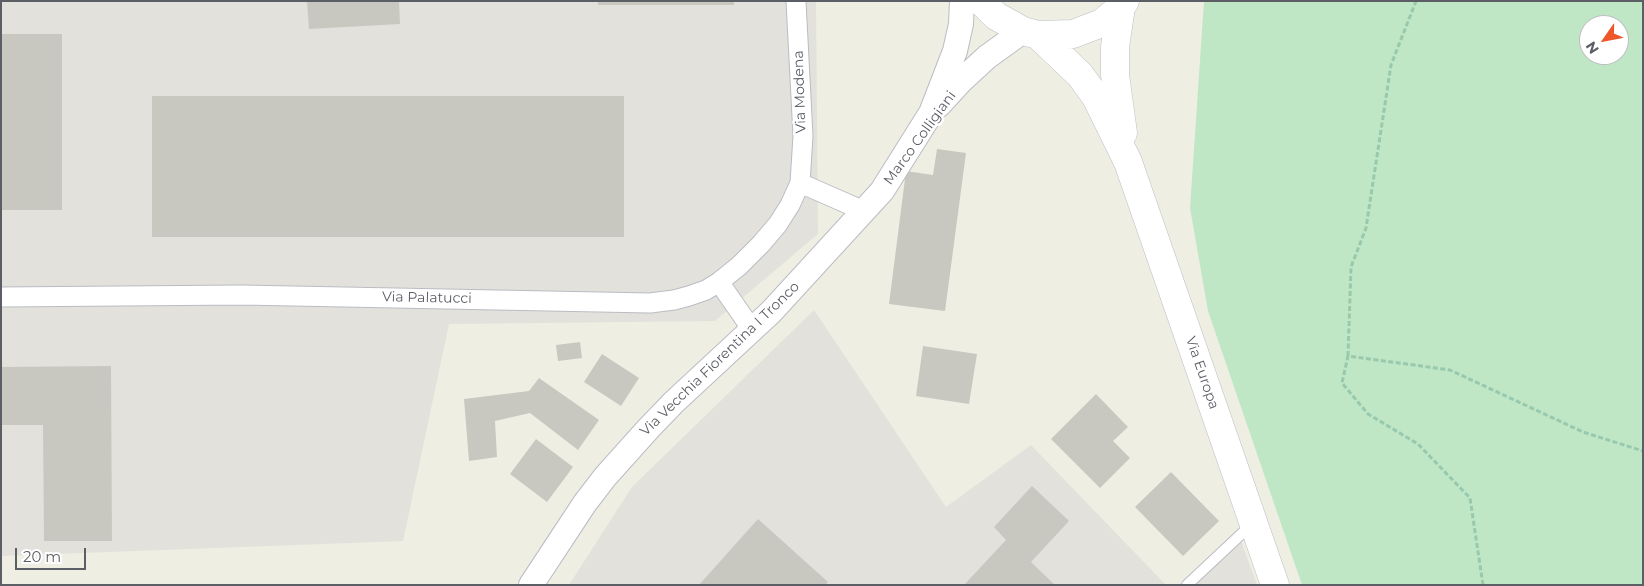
<!DOCTYPE html>
<html>
<head>
<meta charset="utf-8">
<style>
	body { margin:0 }
	#map { position:relative; width:1644px; height:586px; overflow:hidden; background:#efeee3; font-family:Montserrat,sans-serif }
	canvas { display:block }
	.frame { position:absolute; inset:0; border:2px solid #5b5e65; pointer-events:none }
	.north { position:absolute; left:1579px; top:15px; width:50px; height:50px; box-sizing:border-box; background:#fff; border:1px solid #bdbfc1; border-radius:50%; rotate:237deg; font-size:14px; font-weight:700; line-height:20px; text-align:center; color:#5b5e65 }
	.north::after { content:''; display:block; margin:auto; width:18px; height:22px; background:#ee572a; clip-path:polygon(50% 0,100% 100%,50% 72%,0 100%) }
	.scale { position:absolute; left:15px; top:548px; width:71px; height:22px; box-sizing:border-box; border:2px solid #5b5e65; border-top:0; padding-left:6px; font-size:15px; line-height:18px; white-space:nowrap; color:#5b5e65; -webkit-text-stroke:4px #fff; paint-order:stroke }
</style>
</head>
<body>
<div id="map">
<canvas width="1644" height="586"></canvas>
<div class="frame"></div>
<div class="north">N</div>
<div class="scale">20 m</div>
</div>
<script>
const context = document.querySelector('canvas').getContext('2d');
context.lineJoin = 'round';
function fillPath(path, color) { context.fillStyle = color; context.fill(path, 'evenodd'); }
const shape = rows => new Path2D(rows.map(r => 'M' + r).join(''));
function stroke(path, color, width, dash) { context.strokeStyle = color; context.lineWidth = width; context.lineCap = dash ? 'butt' : 'round'; context.setLineDash(dash || []); context.stroke(path); }
function write(font, color, halo, rows, align = 'center') {
  context.font = font + ' Montserrat,sans-serif'; context.lineWidth = 5; context.setLineDash([]); context.textBaseline = 'middle'; context.strokeStyle = halo; context.fillStyle = color; for (const [text, x, y, turn = 0] of rows) {
    context.save(); context.translate(x, y); context.rotate((+turn || 0) * Math.PI / 180); context.textAlign = isNaN(turn) ? turn : align; if (halo) context.strokeText(text, 0, 0); context.fillText(text, 0, 0); context.restore();
  }
}
fillPath(shape([
	[1,1,816,1,818,234,715,321,449,324,403,541,1,556],
	[814,310,946,507,1031,445,1166,585,569,585,632,487],
	[1237,530,1257,585,1180,585]
]), '#e2e1db');
fillPath(shape([
	[1204,1,1643,1,1643,585,1302,585,1208,311,1190,208],
	[1589,25,1619,25,1619,55,1589,55]
]), '#bfe7c5');
fillPath(shape([
	[307,1,399,1,400,24,309,29],
	[598,1,734,1,734,5,598,5],
	[1,34,62,34,62,210,1,210],
	[152,96,624,96,624,237,152,237],
	[937,149,966,153,945,311,889,304,906,171,933,175],
	[580,342,582,358,558,361,556,345],
	[923,346,977,354,969,404,916,396],
	[602,354,639,378,621,406,584,382],
	[111,366,112,541,44,541,43,425,1,425,1,367],
	[539,378,599,420,578,450,530,413,495,421,497,457,469,461,464,399,529,391],
	[1096,394,1128,427,1113,441,1130,458,1100,488,1051,439],
	[536,439,573,467,547,502,510,474],
	[1171,472,1219,521,1183,556,1135,507],
	[1032,486,1069,521,1031,562,1055,585,964,585,1006,540,994,527],
	[758,519,828,582,825,585,699,585]
]), '#c9c8c0');
const service = shape([
	[1187,585,1251,525]
]);
const minor = shape([
	[800,183,864,211],
	[719,282,753,331],
	[1,297,242,295,650,303,674,300,689,296,706,290,719,282,739,266,761,244,778,224,790,205,800,183,803,136,796,1]
]);
const tertiary = shape([
	[939,105,961,81,987,57,1023,31],
	[531,585,585,503,605,477,648,429,674,402,771,312,882,191,931,113,955,51,961,24,962,1]
]);
const secondary = shape([
	[981,1,996,16,1023,31,1038,35,1073,34,1086,29,1102,23,1121,7,1125,1],
	[1121,7,1115,47,1115,75,1123,133],
	[1038,35,1080,75,1096,97,1128,162,1275,585]
]);
stroke(service, '#bbbcc3', 12);
stroke(minor, '#bbbcc3', 21);
stroke(tertiary, '#bbbcc3', 26);
stroke(secondary, '#bcbec5', 29);
stroke(shape([
	[1348,356,1351,267,1366,228,1391,65,1416,1],
	[1483,585,1470,498,1418,444,1368,414,1342,383,1348,356,1450,370,1583,432,1643,451]
]), '#98c8ad', 3, [5, 2.5]);
stroke(service, '#fff', 10);
stroke(minor, '#fff', 19);
stroke(tertiary, '#fff', 24);
stroke(secondary, '#fff', 28);
write('14px', '#5b5e65', '#fff', [
	["Via Modena",800,92,-92],
	["Marco Colligiani",920,138,-54],
	["Via Palatucci",427,298,1],
	["Via Vecchia Fiorentina I Tronco",720,359,-44],
	["Via Europa",1202,373,71]
]);
</script>
</body>
</html>
